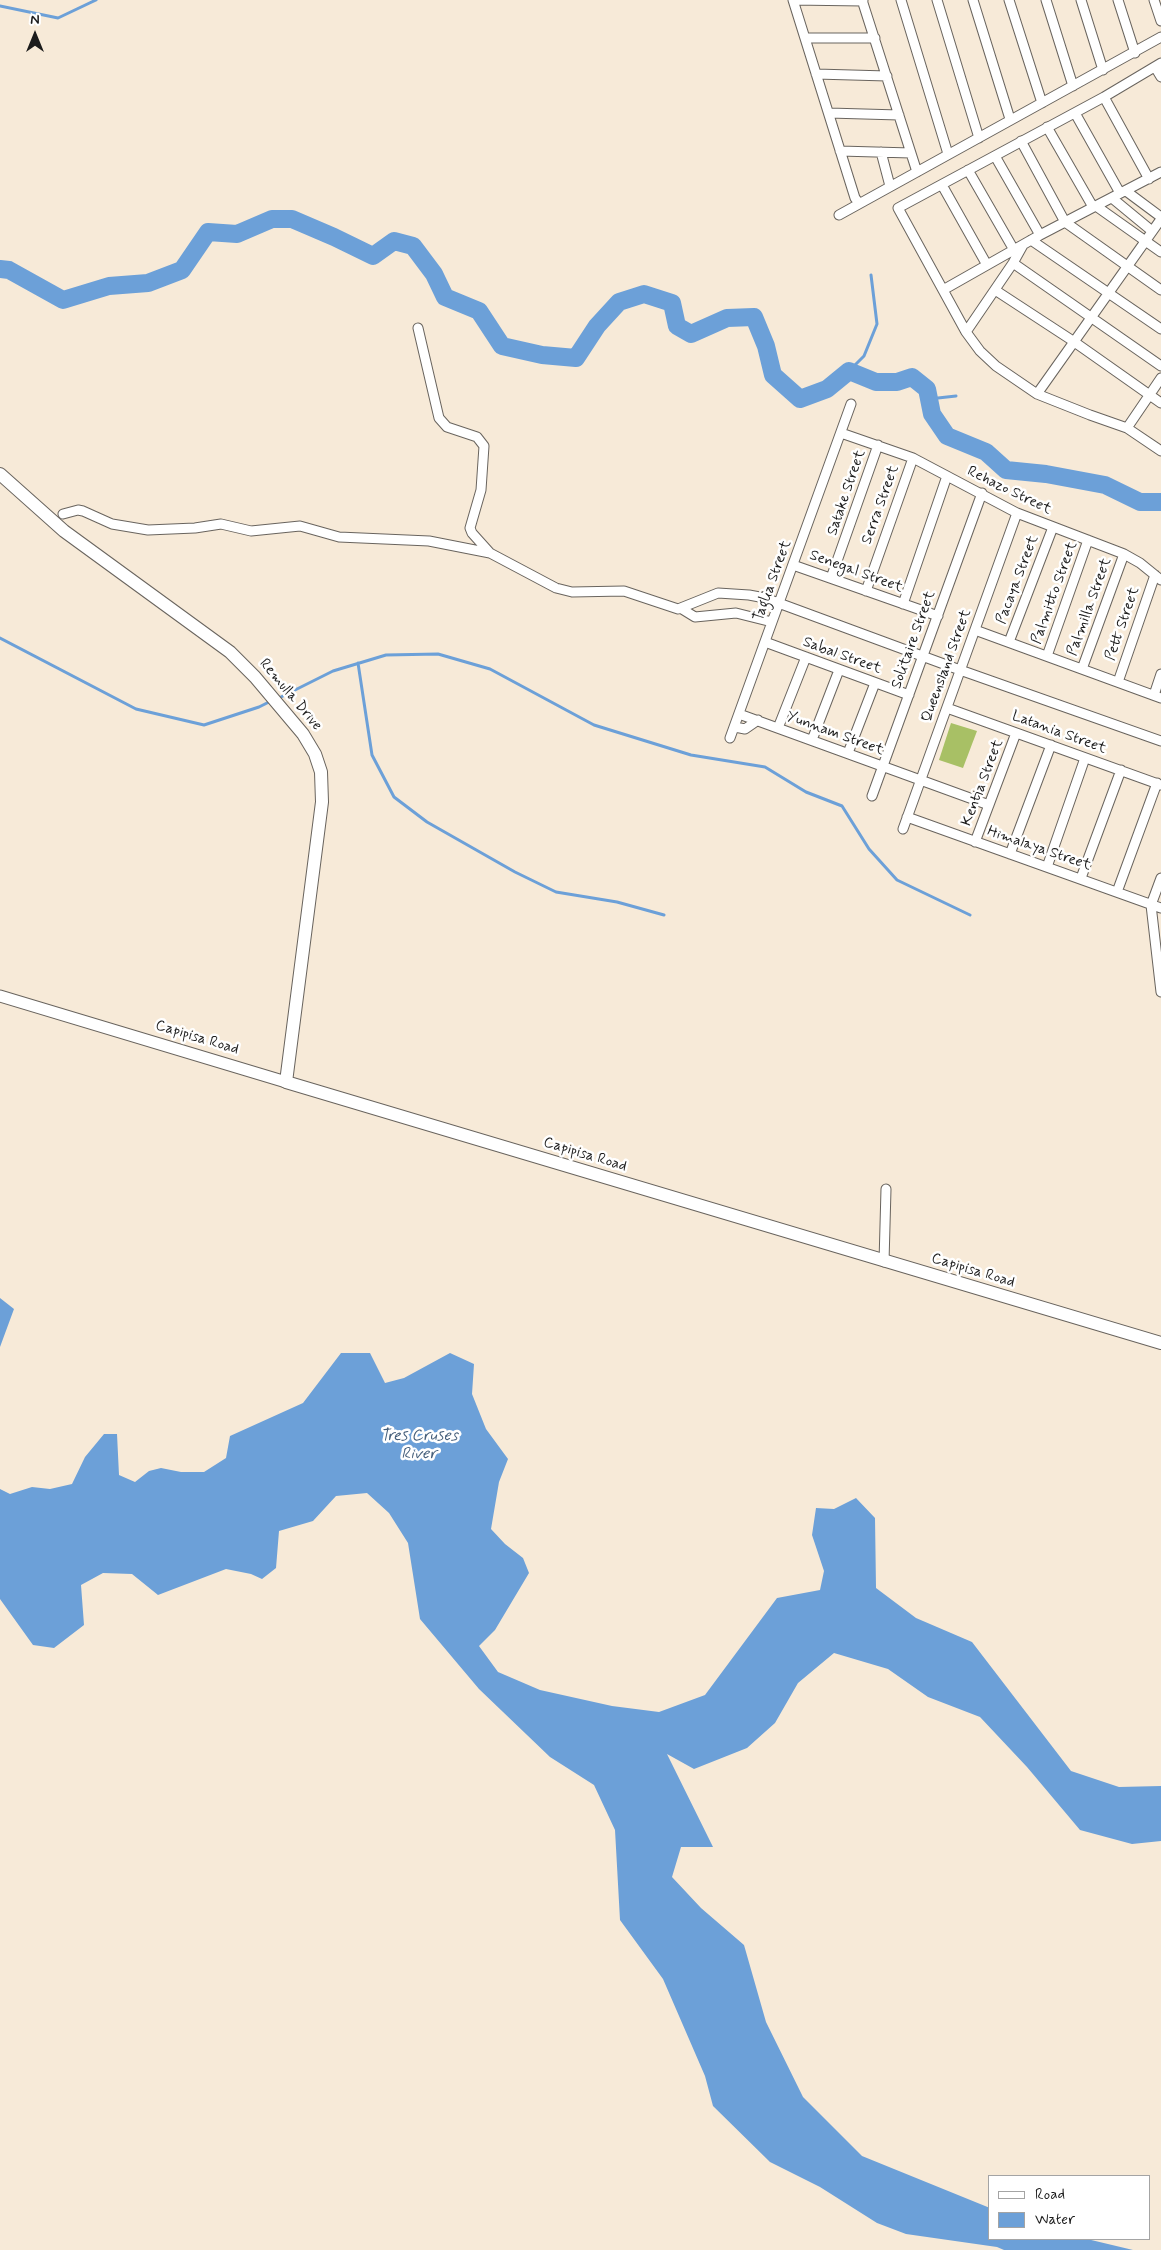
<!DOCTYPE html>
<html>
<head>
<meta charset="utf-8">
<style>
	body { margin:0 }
	#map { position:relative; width:1161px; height:2250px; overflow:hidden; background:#f7ead8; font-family:Mynerve,sans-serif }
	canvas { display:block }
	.legend { position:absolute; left:988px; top:2175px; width:162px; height:65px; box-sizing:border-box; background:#fff; border:1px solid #a4a4a4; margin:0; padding:6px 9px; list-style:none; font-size:15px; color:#1c1c1c }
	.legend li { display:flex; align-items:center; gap:10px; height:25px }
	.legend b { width:25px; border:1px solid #a4a4a4 }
	.north { position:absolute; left:10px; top:10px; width:50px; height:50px; -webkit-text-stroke:4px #fff; paint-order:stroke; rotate:0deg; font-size:14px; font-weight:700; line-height:20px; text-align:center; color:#1c1c1c }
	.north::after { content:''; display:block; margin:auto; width:18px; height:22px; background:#1c1c1c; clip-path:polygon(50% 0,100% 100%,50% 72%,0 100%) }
</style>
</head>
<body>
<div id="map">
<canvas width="1161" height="2250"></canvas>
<ul class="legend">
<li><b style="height:6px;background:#fff"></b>Road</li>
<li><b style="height:14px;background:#6ca0d8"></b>Water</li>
</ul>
<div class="north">N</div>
</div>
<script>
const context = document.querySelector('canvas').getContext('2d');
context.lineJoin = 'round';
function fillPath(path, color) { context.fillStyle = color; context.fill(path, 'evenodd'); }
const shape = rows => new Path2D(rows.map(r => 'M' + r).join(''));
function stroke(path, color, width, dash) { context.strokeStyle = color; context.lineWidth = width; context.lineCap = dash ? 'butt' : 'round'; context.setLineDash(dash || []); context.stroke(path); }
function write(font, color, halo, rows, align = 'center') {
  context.font = font + ' Mynerve,sans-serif'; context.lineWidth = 5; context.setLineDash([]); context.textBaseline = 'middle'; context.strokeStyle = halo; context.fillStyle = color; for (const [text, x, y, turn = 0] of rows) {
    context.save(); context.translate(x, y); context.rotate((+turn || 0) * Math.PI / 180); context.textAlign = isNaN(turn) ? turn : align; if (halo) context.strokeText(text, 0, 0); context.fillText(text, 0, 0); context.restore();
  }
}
fillPath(shape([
	[951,723,977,731,963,768,939,760]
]), '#a8c065');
fillPath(shape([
	[0,1298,14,1309,0,1347],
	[341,1353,370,1353,385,1383,404,1378,450,1353,474,1364,472,1394,486,1429,508,1459,499,1482,491,1529,505,1544,523,1558,529,1573,495,1630,479,1646,498,1672,540,1690,612,1706,659,1712,705,1695,777,1598,820,1590,824,1571,812,1535,816,1508,834,1509,856,1498,875,1518,876,1588,916,1618,972,1642,1071,1771,1119,1787,1161,1786,1161,1841,1132,1844,1080,1830,1027,1767,980,1717,928,1697,888,1669,834,1653,798,1683,775,1723,747,1748,694,1769,667,1754,713,1847,681,1847,672,1877,701,1908,744,1945,766,2022,803,2097,862,2156,990,2208,990,2239,1087,2239,1133,2250,1004,2250,997,2247,906,2234,877,2223,820,2187,770,2162,713,2106,705,2076,663,1979,620,1920,615,1830,594,1785,550,1757,479,1689,420,1619,408,1543,389,1513,367,1493,336,1496,313,1521,279,1531,276,1568,262,1579,251,1574,226,1569,158,1595,132,1574,103,1573,81,1585,84,1625,54,1648,33,1645,0,1599,0,1489,10,1494,32,1487,50,1489,72,1484,85,1457,104,1434,117,1434,119,1475,135,1482,149,1471,161,1468,181,1472,204,1472,226,1458,230,1436,303,1403]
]), '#6ca0d8');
stroke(shape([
	[0,6,58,18,96,0],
	[849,371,864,356,877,324,871,275],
	[929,399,956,396],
	[0,638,136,709,204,725,259,707,271,701],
	[358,663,372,755,394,797,427,822,515,872,556,892,617,902,664,915],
	[277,699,333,671,386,655,438,654,490,669,594,725,691,755,765,767,806,792,842,806,869,849,897,880,970,915]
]), '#6ca0d8', 3);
stroke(shape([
	[0,269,9,270,63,300,109,286,148,283,182,270,208,232,237,234,272,219,292,219,334,237,373,256,394,241,413,246,434,274,445,297,479,311,502,346,542,355,576,358,597,326,619,302,644,294,672,303,677,326,691,334,727,318,754,317,766,346,773,375,800,399,827,389,849,371,876,382,897,382,912,377,927,389,932,414,947,436,986,452,1006,470,1046,474,1105,485,1140,502,1161,502]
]), '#6ca0d8', 18);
const minor = shape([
	[793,0,855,198,859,203],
	[793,0,863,1],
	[862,0,917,172],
	[901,0,948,154],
	[937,0,979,138],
	[973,0,1010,119],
	[1009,0,1042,103],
	[1046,0,1073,86],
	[1081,0,1103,70],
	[1118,0,1135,53],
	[1154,0,1161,21],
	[805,38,875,38],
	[1161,63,1104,97,898,208,966,332,980,351,996,366,1037,394,1090,415,1127,428,1161,451],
	[1155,67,1161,77],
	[816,74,887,76],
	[1104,97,1149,179],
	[829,113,899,115],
	[1075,113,1120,193],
	[1047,127,1093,207],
	[1021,141,1065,222,1161,290],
	[840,151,911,153],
	[881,152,890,186],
	[995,156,1040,235],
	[968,170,1014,250],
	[942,185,987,265],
	[1126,191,1161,217],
	[1112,198,1152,231],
	[1096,206,1161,252],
	[839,215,1161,37],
	[1031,240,1161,329],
	[1013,263,1161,366],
	[943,290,1040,235,1161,172],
	[995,290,1073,341,1161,403],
	[418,328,439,418,447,427,477,437,484,446,481,490,470,528,472,533,490,553],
	[966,332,1013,263,1023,245],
	[1037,394,1161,219],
	[1127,428,1161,378],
	[841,433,913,458,1017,513,1124,554,1140,563,1161,580],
	[63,514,78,510,83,511,112,524,148,530,195,528,221,524,251,531,300,526,339,537,429,541,490,553,556,588,572,592,624,591,678,609,718,593,749,595,765,598,960,670,1161,741],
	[793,565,938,616],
	[831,578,878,445],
	[866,591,913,458],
	[903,604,947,476],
	[682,609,695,617,736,613,772,622],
	[975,630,1161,698],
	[765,642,909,695],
	[1009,642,1053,527],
	[1047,656,1088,540],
	[1082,669,1124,554],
	[1118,682,1155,575],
	[1154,695,1161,674],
	[947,708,1161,785],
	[739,714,989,805],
	[735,727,745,729,758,720],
	[778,728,806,657],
	[730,738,851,404],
	[812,740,839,670],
	[848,753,875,683],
	[872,796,982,493],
	[907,817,1161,908],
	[903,829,1017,513],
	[975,842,1016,733],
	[1010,854,1051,745],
	[1047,867,1085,758],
	[1081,878,1121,770],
	[1161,878,1151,905,1161,992],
	[1117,892,1157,783],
	[884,1262,886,1189]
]);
const tertiary = shape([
	[0,996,286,1082]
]);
const secondary = shape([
	[0,474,64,531,230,652,255,677,303,734,315,754,321,772,322,802,286,1082,1161,1343]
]);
stroke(minor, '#69645e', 11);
stroke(tertiary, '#69645e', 13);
stroke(secondary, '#69645e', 14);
stroke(minor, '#fff', 9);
stroke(tertiary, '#fff', 11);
stroke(secondary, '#fff', 12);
write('15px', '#1c1c1c', '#fff', [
	["Rehazo Street",1009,491,26],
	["Satake Street",847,493,-71],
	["Serra Street",881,505,-70],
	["Senegal Street",856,572,20],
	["Pacaya Street",1018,580,-69],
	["Taglia Street",773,581,-70],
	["Palmitto Street",1055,593,-70],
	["Palmilla Street",1090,607,-70],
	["Pett Street",1123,624,-71],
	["Solitaire Street",914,640,-70],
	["Sabal Street",842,656,20],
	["Queensland Street",947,666,-70],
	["Remulla Drive",290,695,50],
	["Latania Street",1059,733,20],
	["Yunnam Street",835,734,20],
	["Kentia Street",983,783,-69],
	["Himalaya Street",1039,849,19],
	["Capipisa Road",197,1038,17],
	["Capipisa Road",585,1155,17],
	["Capipisa Road",973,1271,17]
]);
write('italic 16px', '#445e7a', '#fff', [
	["Tres Cruses",419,1437],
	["River",419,1455]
]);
</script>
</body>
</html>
